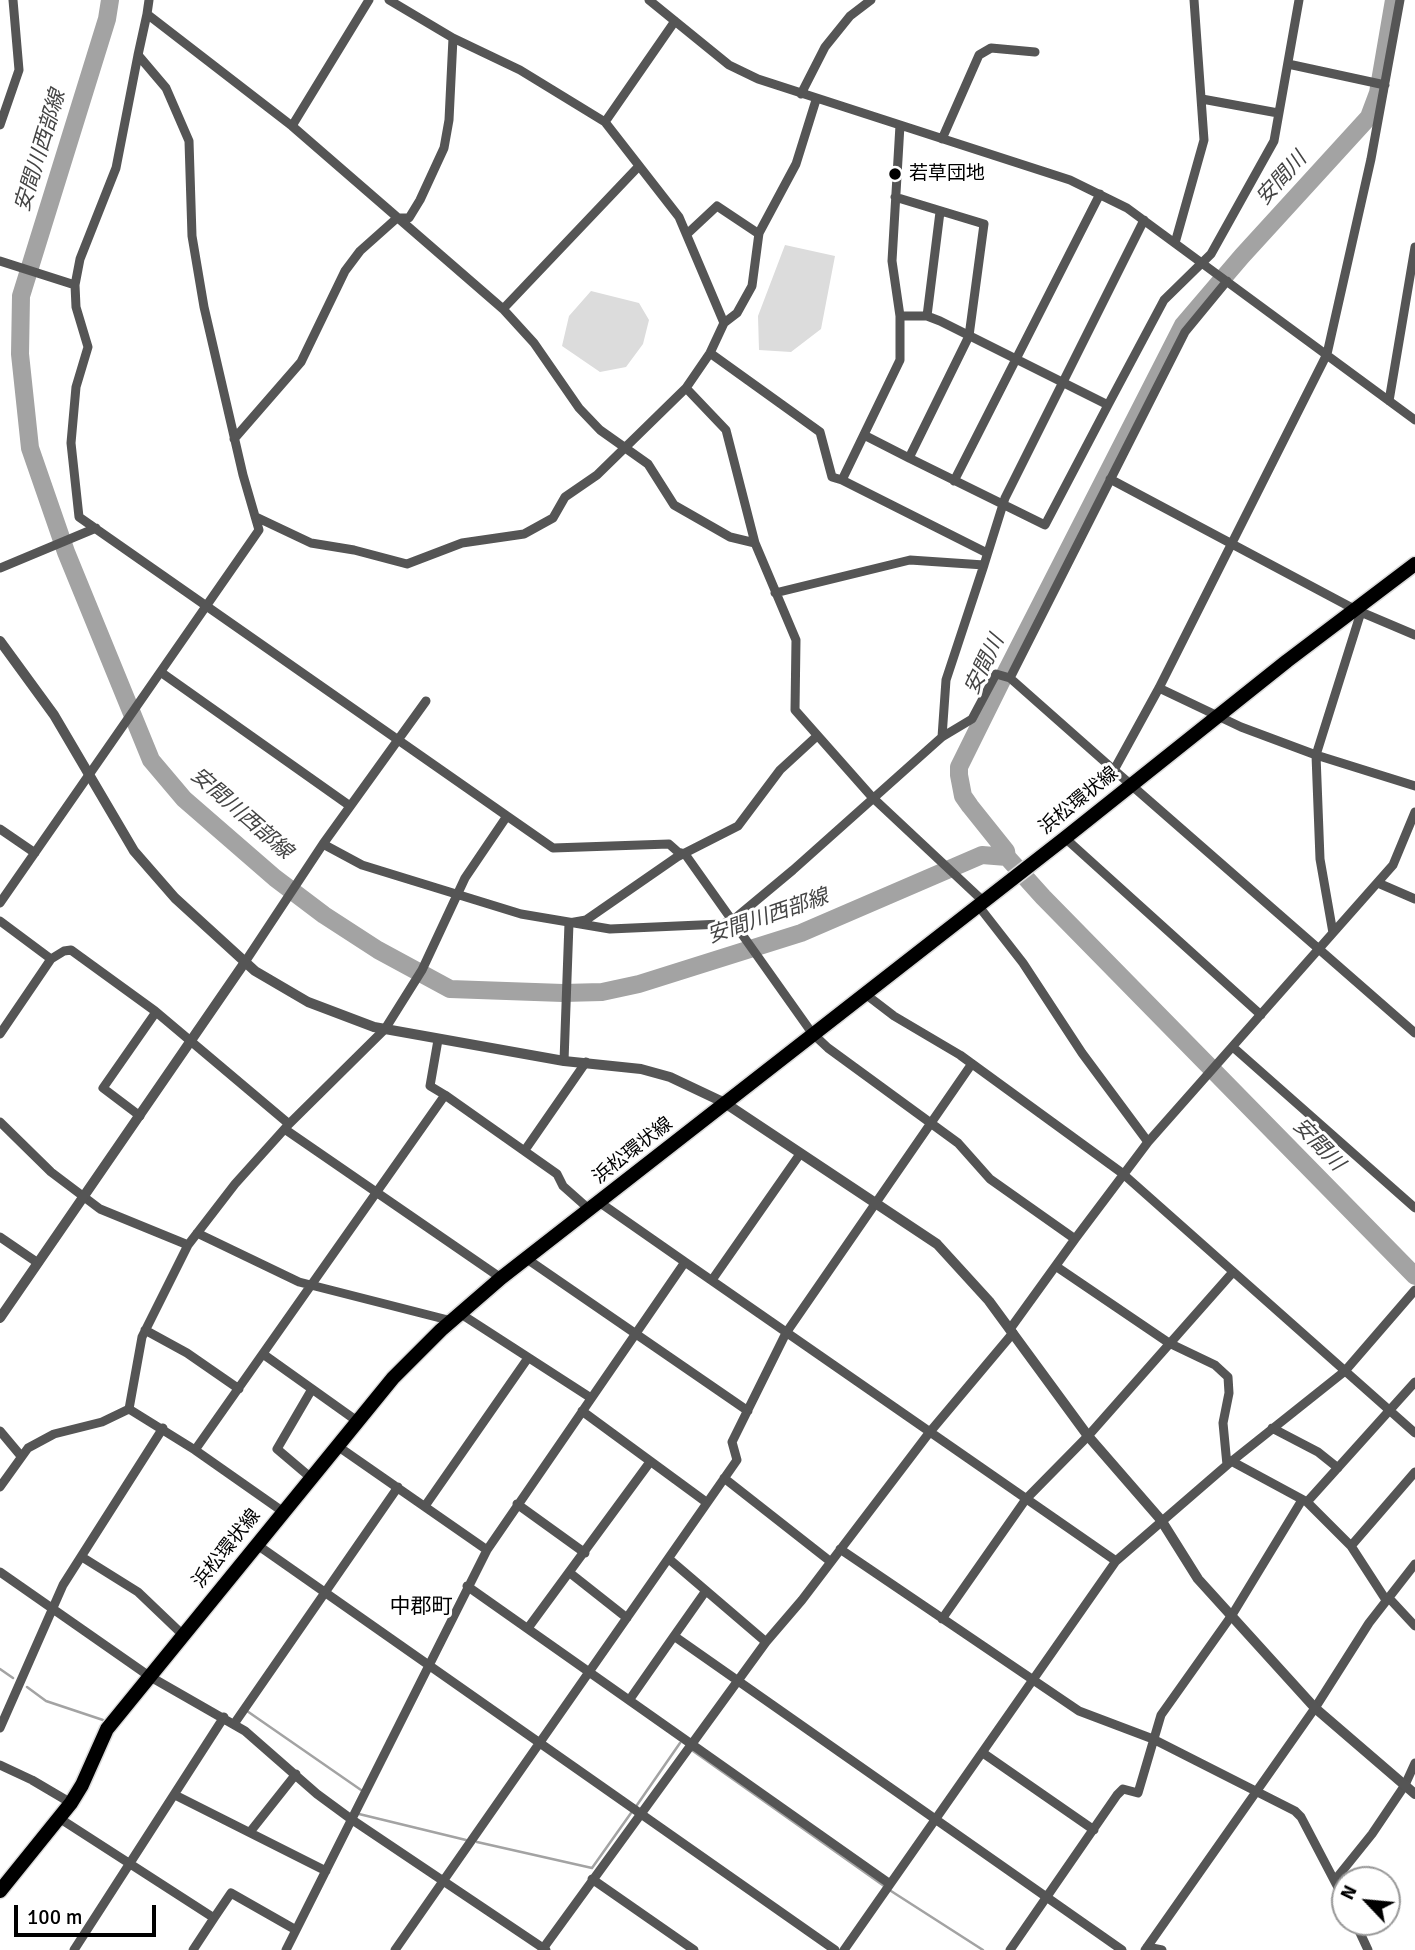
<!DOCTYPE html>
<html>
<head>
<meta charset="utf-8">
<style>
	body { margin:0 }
	#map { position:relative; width:1415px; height:1950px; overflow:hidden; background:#fff; font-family:Signika,sans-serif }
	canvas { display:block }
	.north { position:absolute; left:1331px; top:1866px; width:70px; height:70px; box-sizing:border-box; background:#fff; border:2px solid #999; border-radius:50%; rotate:296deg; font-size:19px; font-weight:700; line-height:28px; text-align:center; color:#000 }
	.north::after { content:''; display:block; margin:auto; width:24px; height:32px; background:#000; clip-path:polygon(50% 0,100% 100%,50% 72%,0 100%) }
	.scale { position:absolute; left:14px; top:1905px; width:142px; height:32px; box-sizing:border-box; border:4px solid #000; border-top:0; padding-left:9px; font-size:21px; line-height:24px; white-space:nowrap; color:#000; -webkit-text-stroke:5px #fff; paint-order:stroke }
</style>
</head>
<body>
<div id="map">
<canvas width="1415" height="1950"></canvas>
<div class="north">N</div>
<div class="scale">100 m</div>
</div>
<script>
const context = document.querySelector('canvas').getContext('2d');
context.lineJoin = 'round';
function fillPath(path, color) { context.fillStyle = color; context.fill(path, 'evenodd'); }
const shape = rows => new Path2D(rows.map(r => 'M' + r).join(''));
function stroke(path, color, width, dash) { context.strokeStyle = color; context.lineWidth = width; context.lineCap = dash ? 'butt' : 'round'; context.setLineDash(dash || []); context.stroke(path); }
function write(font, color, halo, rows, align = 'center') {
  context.font = font + ' Signika,"Noto Sans JP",sans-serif'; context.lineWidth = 6; context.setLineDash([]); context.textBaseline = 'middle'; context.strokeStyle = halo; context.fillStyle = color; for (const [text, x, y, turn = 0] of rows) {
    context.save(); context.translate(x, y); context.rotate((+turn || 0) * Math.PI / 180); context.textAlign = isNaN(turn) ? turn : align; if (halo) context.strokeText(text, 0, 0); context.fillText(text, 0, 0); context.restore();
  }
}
fillPath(shape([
	[785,245,835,256,821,329,791,352,759,350,758,316],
	[591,291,639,303,649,320,643,344,626,367,600,372,562,346,569,316]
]), '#dcdcdc');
stroke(shape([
	[0,1669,13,1678],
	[27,1687,46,1701,103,1720],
	[247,1711,361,1790],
	[693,1751,884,1886],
	[637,1805,680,1743],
	[359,1814,466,1840],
	[477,1842,592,1868,631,1813],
	[891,1891,983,1950]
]), '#a3a3a3', 2.5);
stroke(shape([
	[110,0,107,19,21,296,20,354,30,448,66,552,151,760,184,799,275,878,324,915,378,950,450,989,563,993,602,992,639,984,801,933,982,855,1007,857],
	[1394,0,1378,93,1369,117,1242,256,1183,325,1007,670,959,767,959,775,963,796,970,806,1006,851,1007,857,1043,897,1415,1276]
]), '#a3a3a3', 18);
const primary = shape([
	[0,1891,71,1803,82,1785,107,1729,393,1378,441,1330,501,1278,1065,838,1287,661,1415,564]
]);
stroke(primary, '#dbdbdb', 17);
stroke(shape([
	[149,0,147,14,292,126,503,309,534,343,579,408,600,430,648,464,674,505,730,537,755,543],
	[389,0,453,38,520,70,605,122,679,217,724,323,710,353,686,388,726,430,755,543,796,640,795,710,872,797,982,900],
	[649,0,729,65,758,79,1070,180,1127,208,1415,420],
	[1400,0,1371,159,1327,354,1159,688,1114,770,1415,1033],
	[138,55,116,168,80,259,75,285,76,307,88,347,76,387,71,443,79,517,507,816],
	[1288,64,1385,85],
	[801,94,825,47,850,16,871,0],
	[1202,99,1278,113],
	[605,122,675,21],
	[0,125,19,70,13,0],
	[900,125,892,261,900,316,900,360,842,480,987,553],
	[292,126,369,0],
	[942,139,979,55,991,48,1035,52],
	[687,234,717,206,759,234],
	[1175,243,1204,140,1194,0],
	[0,261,75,285],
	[503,309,639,166],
	[900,316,927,316,940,321,1108,405,1045,525,909,458],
	[927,316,940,212],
	[724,323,737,313,752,286,759,233,796,164,816,100],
	[710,353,820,432,832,477,842,480],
	[1389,401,1415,247],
	[1108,405,1164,300,1211,254,1274,141,1299,0],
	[864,435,909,458,969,336,984,224,895,197],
	[234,439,301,362,345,271,360,251,397,218,409,218,420,200,444,148,449,120,453,38],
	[1110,479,1356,610,1415,635],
	[954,481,1100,194],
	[256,517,311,543,354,550,407,564,462,543,524,534,553,518,565,497,597,475,686,388],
	[0,568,96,528],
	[775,593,910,560,984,565,1005,498,1144,220],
	[162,673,350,806],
	[1010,678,1185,332,1227,281],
	[1159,688,1241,727,1316,755,1415,786],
	[942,737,946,680,984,565],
	[0,829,35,853],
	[1065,838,1261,1015],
	[323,844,362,865,521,914,610,929,722,924,733,920,793,870,942,737,972,719,996,674,1010,678,1114,770],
	[1378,883,1415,899],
	[0,903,259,530,243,475,204,307,192,236,189,141,166,88,138,55,147,14],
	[977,904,1023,963,1082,1053,1148,1142],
	[0,921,51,959,64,951,71,950,155,1011,289,1124],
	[1333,933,1320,859,1316,755,1361,612],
	[245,962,323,844,426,701],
	[864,993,894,1016,960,1055,1122,1173,1415,1433],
	[0,1034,51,959],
	[438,1040,430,1086,445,1095],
	[1234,1048,1415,1208],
	[564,1061,569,923,586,920,677,857,738,826,780,770,817,736],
	[140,1116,103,1088,156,1012],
	[0,1122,51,1172,100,1209,188,1245],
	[286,1130,501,1278],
	[525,1150,586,1062],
	[197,1233,299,1282,452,1321],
	[0,1237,38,1263],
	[1075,1239,1148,1142,1393,865,1415,812],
	[527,1259,748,1411],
	[685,1262,1116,1561],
	[1057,1267,1169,1343,1215,1365,1228,1377,1229,1393,1223,1423,1227,1465],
	[712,1280,800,1154],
	[461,1314,591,1398],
	[145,1330,187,1353,239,1389],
	[263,1354,357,1421],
	[129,1409,195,1450,445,1095,557,1174,563,1186,590,1210],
	[582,1411,706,1502],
	[1272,1428,1318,1452,1338,1468],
	[0,1431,21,1456],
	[336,1445,487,1550],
	[195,1450,282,1511],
	[1233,1462,1307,1502,1351,1546,1386,1600],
	[310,1477,277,1449,312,1389],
	[724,1478,831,1562],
	[0,1487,28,1448,54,1434,102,1422,129,1409,142,1337,188,1245,235,1184,289,1124,385,1029,422,970,465,878,507,816,553,848,669,844,678,852,685,854,812,1033,828,1048,958,1143,990,1179,1075,1239,1010,1329],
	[1307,1502,1415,1382],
	[517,1504,585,1553],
	[425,1506,528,1358],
	[256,1544,835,1950],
	[1351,1546,1415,1472],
	[840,1549,1079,1711,1153,1739,1295,1811,1301,1817,1345,1901],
	[82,1557,138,1592,183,1635],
	[669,1559,766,1642],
	[0,1572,149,1676,245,1731,317,1794,351,1819,546,1950],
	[570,1573,627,1618],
	[467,1586,890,1884],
	[705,1592,674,1636,1122,1950],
	[1388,1597,1415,1626],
	[942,1619,1026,1499,1088,1436,1233,1272],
	[528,1628,650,1462],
	[630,1699,674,1636],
	[234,1724,398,1487],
	[0,1728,63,1585,163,1428],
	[983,1753,1094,1830],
	[0,1765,32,1780,71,1803],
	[175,1795,326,1871],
	[59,1818,214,1918,231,1893,296,1930],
	[250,1832,296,1774],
	[592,1879,694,1950],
	[1335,1880,1372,1834,1405,1785,1415,1763],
	[1355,1922,1368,1950],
	[1147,1947,1162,1950],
	[74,1950,224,1717],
	[193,1950,214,1918],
	[286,1950,487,1550,685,1262,599,1202],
	[395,1950,737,1460,732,1442,786,1333,971,1065],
	[542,1950,766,1642,802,1600,929,1433,1013,1333],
	[844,1950,1116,1561,1227,1465,1345,1371,1415,1290],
	[1010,1950,1117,1795,1123,1789,1138,1793,1161,1715,1232,1615,1302,1500],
	[1145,1950,1315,1708,1369,1623,1415,1564]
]), '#555', 9);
stroke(shape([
	[0,641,54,715,134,851,175,898,255,971,308,1002,374,1027,564,1061,641,1069,670,1077,725,1103,937,1244,989,1301,1088,1436,1161,1520,1198,1579,1315,1708,1415,1794],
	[0,1318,245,962]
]), '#555', 10);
stroke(primary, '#000', 14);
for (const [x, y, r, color] of [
	[895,174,7,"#000"]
]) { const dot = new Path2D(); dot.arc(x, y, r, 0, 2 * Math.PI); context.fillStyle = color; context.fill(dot); stroke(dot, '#fff', 2.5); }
write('19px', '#000', '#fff', [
	["若草団地",909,174]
], 'left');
write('19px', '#000', '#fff', [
	["浜松環状線",1079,801,-39],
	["浜松環状線",633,1151,-38],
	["浜松環状線",227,1549,-51]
]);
write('italic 21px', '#444', '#fff', [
	["安間川西部線",41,151,-73],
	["安間川",1282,179,-48],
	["安間川",985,665,-64],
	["安間川西部線",241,814,41],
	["安間川西部線",768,917,-19],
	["安間川",1318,1145,46]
]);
write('21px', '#000', '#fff', [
	["中郡町",421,1607]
]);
</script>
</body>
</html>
